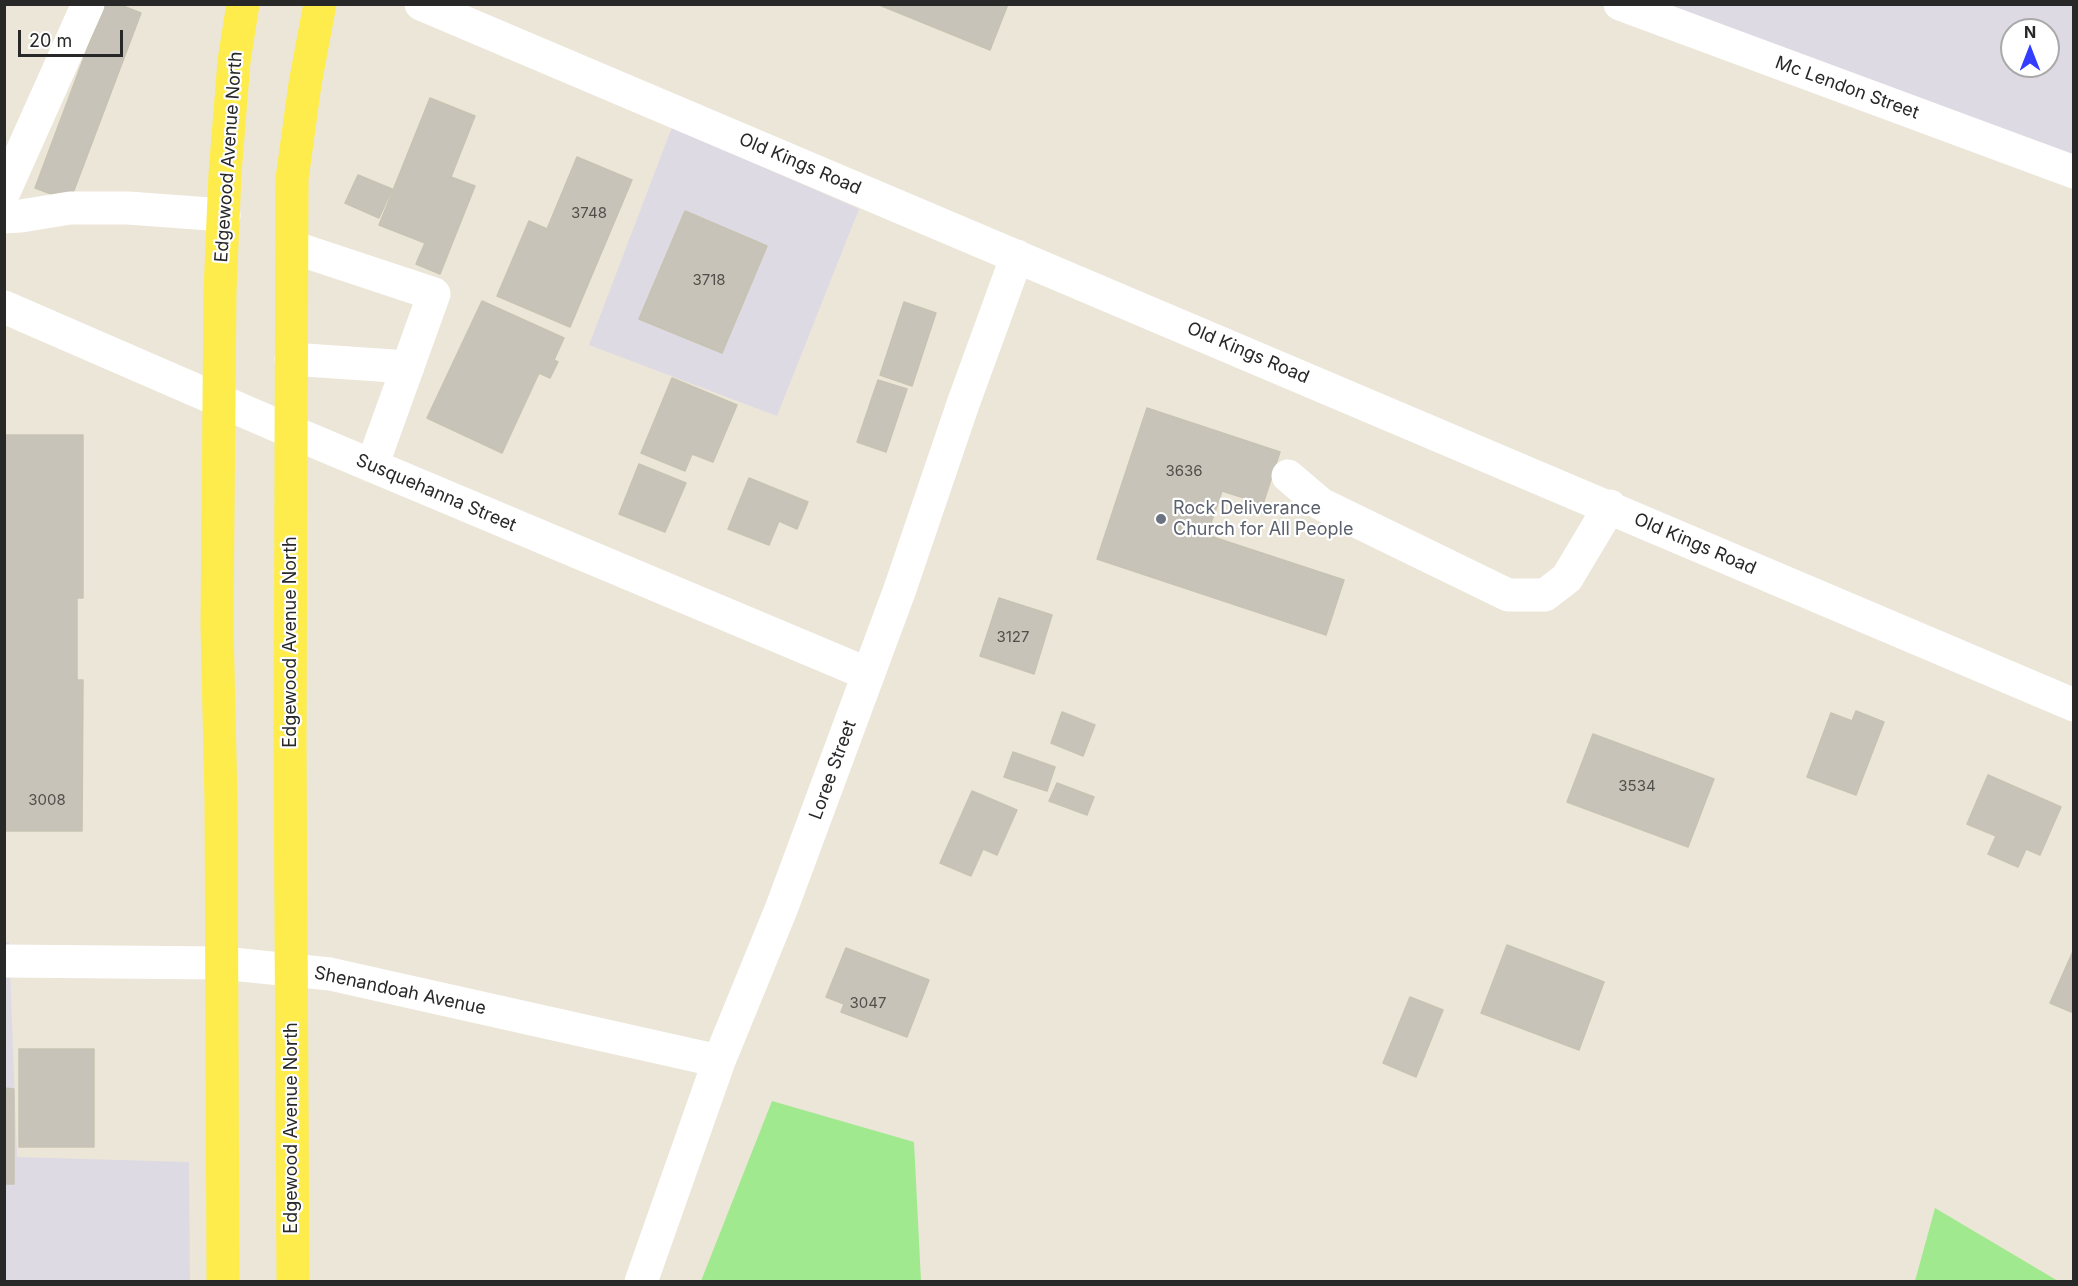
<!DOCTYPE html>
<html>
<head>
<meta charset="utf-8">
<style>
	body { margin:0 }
	#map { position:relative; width:2078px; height:1286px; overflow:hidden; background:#ece6d8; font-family:Inter,sans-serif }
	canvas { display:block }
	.frame { position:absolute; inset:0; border:6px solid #282828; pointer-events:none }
	.north { position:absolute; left:2000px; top:18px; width:60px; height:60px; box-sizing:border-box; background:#fff; border:2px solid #a9a9a9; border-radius:50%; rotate:0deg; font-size:16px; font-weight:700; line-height:24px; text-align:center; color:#282828 }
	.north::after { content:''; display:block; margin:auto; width:21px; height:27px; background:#323dff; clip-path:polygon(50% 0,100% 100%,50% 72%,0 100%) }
	.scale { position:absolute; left:18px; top:30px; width:105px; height:27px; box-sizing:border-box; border:3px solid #282828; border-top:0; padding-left:8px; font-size:18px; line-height:21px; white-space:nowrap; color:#282828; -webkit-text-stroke:4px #fff; paint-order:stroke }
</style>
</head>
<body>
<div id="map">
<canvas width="2078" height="1286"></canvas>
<div class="frame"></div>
<div class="north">N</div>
<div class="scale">20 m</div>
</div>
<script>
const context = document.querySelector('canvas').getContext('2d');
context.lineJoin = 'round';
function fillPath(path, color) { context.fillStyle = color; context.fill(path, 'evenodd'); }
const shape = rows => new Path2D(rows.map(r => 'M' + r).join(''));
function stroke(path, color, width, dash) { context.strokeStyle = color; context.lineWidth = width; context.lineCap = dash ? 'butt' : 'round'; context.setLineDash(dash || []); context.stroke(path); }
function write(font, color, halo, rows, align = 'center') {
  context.font = font + ' Inter,sans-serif'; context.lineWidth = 4.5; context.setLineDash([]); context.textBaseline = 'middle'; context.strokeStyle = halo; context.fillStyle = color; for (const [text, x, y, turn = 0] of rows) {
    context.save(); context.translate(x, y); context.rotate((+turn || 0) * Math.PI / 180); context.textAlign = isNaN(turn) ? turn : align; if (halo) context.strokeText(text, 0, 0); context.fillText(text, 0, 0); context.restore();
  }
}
fillPath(shape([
	[1661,5,2073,5,2073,154],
	[2012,30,2048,30,2048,66,2012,66],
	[672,127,859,209,777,416,589,345],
	[4,942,9,942,17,1157,189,1162,190,1281,5,1281]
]), '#dedae4');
fillPath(shape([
	[772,1101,914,1142,921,1281,701,1281],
	[1935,1208,2058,1281,1915,1281]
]), '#a1e98f');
const building = shape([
	[104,4,118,4,141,13,70,201,35,188,104,4],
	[877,4,1008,4,990,50,877,4],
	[430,98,475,116,451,177,475,186,440,274,416,264,425,243,379,225,430,98],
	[577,157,632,180,570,327,497,296,529,221,547,229,577,157],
	[358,175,392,189,379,218,345,203,358,175],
	[685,211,767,246,722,353,639,319,685,211],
	[482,301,564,338,554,360,558,362,550,378,539,373,502,453,427,418,482,301],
	[904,302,936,313,912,386,880,375,904,302],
	[672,378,737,405,713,462,692,454,685,471,641,453,672,378],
	[878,380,907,389,886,452,857,442,878,380],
	[1147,408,1280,452,1263,504,1222,491,1207,535,1344,580,1326,635,1097,559,1147,408],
	[4,435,83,435,83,598,77,598,77,680,83,680,82,831,4,831,4,435],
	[639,464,686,483,665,532,619,514,639,464],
	[749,478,808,502,797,529,779,521,769,545,728,529,749,478],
	[999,598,1052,615,1034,674,980,656,999,598],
	[1856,711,1884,722,1856,795,1807,777,1831,713,1852,721,1856,711],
	[1062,712,1095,725,1083,756,1051,743,1062,712],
	[1593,734,1714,779,1688,847,1567,802,1593,734],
	[1013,752,1055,767,1047,791,1004,777,1013,752],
	[1988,775,2061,807,2040,855,2026,849,2018,867,1988,854,1996,836,1967,824,1988,775],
	[1057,783,1094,797,1087,815,1049,801,1057,783],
	[972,791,1017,810,997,855,983,849,971,876,940,863,972,791],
	[1507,945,1604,982,1579,1050,1481,1013,1507,945],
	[846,948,929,980,907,1037,841,1012,844,1004,826,997,846,948],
	[2074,949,2074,1013,2050,1003,2074,949],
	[1410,997,1443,1010,1416,1077,1383,1063,1410,997],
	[19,1049,94,1049,94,1147,19,1147,19,1049],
	[4,1088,14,1089,14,1184,4,1184,4,1088]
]);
fillPath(building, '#c7c3b8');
stroke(building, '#c7c3b2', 1.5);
stroke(shape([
	[421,4,2074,705],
	[1620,4,2074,172],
	[4,192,88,4],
	[4,217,21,216,70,208,128,208,224,215],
	[292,247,434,294,372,466],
	[4,307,292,432,868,674],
	[291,359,408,367],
	[1288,476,1321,504,1508,595,1545,595,1567,578,1610,506],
	[4,961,222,963,330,974,719,1061],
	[641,1282,719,1061,782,907,900,589,963,404,1017,256]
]), '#fff', 33);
stroke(shape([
	[223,1282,221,801,217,625,220,291,225,174,234,61,243,4],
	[293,1282,290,745,292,179,305,84,320,4]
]), '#fdec4c', 33);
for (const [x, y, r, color] of [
	[1161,519,6,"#6b7280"]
]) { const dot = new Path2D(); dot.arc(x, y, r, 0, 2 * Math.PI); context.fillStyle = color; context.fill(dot); stroke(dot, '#fff', 2); }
write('15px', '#504f4c', null, [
	["3748",589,213],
	["3718",709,280],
	["3636",1184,471],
	["3127",1013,637],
	["3534",1637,786],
	["3008",47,800],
	["3047",868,1003]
]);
write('18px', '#282828', '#fff', [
	["Mc Lendon Street",1847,88,20],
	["Edgewood Avenue North",229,157,-86],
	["Old Kings Road",800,164,23],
	["Old Kings Road",1248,353,23],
	["Susquehanna Street",436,493,23],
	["Old Kings Road",1695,544,23],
	["Edgewood Avenue North",291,642,-90],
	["Loree Street",833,770,-70],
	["Shenandoah Avenue",400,991,12],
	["Edgewood Avenue North",292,1128,-90]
]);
write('18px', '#5b616d', '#fff', [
	["Rock Deliverance",1173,509],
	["Church for All People",1173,530]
], 'left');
</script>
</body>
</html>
